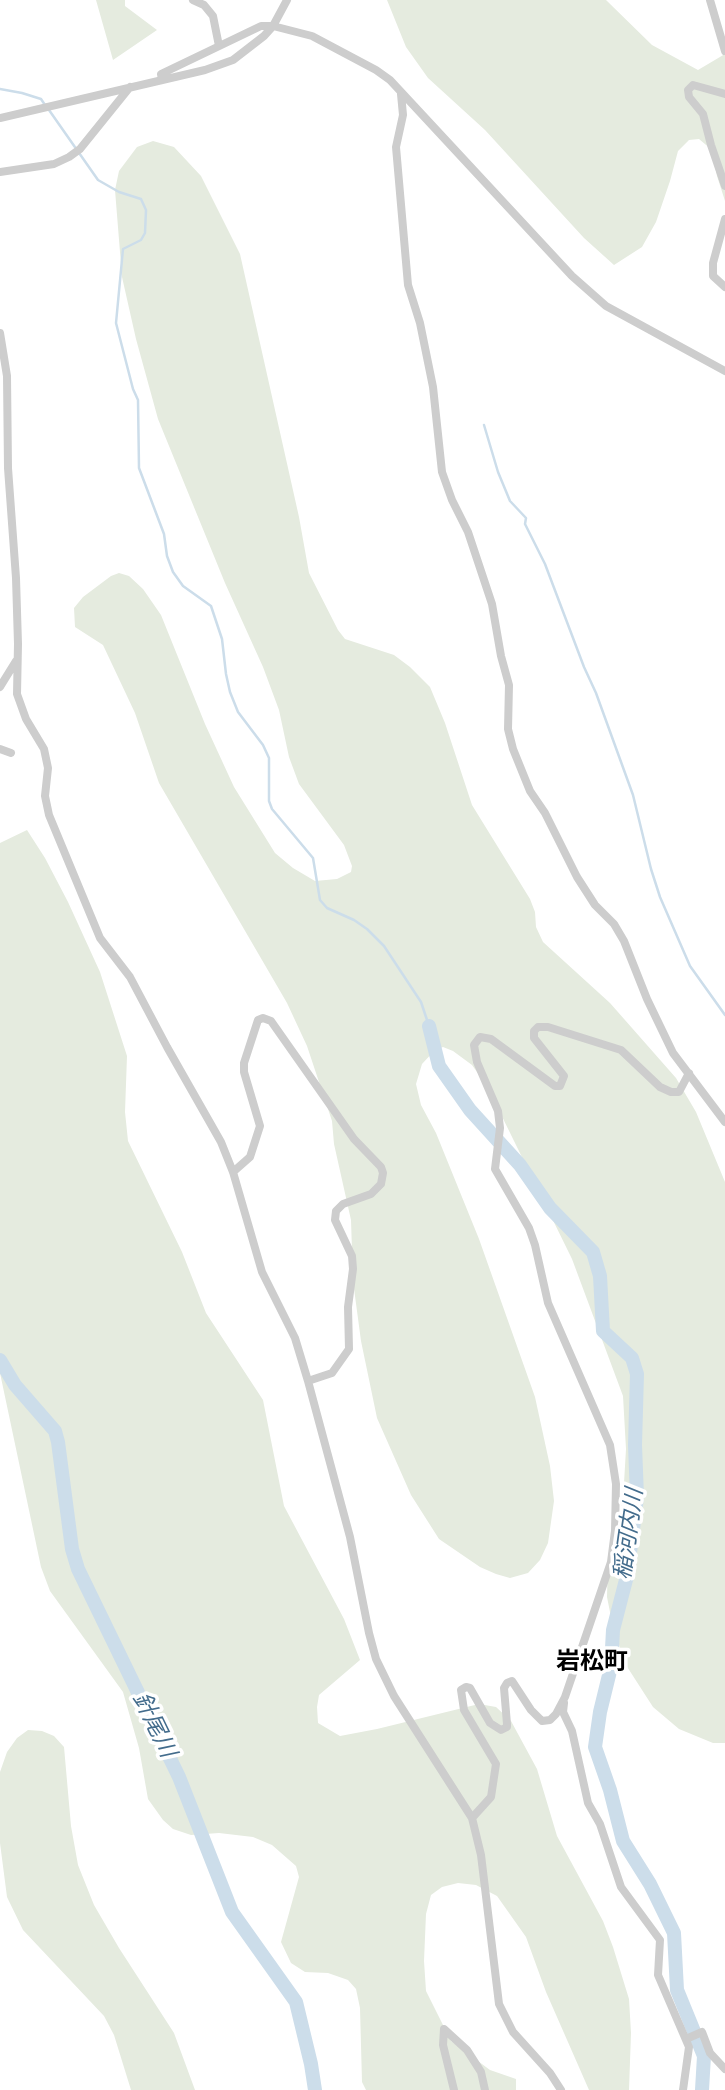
<!DOCTYPE html>
<html>
<head>
<meta charset="utf-8">
<style>
	body { margin:0 }
	canvas { display:block; background:#fff }
</style>
</head>
<body>
<canvas width="725" height="2090"></canvas>
<script>
const context = document.querySelector('canvas').getContext('2d');
context.lineJoin = 'round';
function fillPath(path, color) { context.fillStyle = color; context.fill(path, 'evenodd'); }
const shape = rows => new Path2D(rows.map(r => 'M' + r).join(''));
function stroke(path, color, width, dash) { context.strokeStyle = color; context.lineWidth = width; context.lineCap = dash ? 'butt' : 'round'; context.setLineDash(dash || []); context.stroke(path); }
function write(font, color, halo, rows, align = 'center') {
  context.font = font + ' Rubik,"Noto Sans JP",sans-serif'; context.lineWidth = 7; context.setLineDash([]); context.textBaseline = 'middle'; context.strokeStyle = halo; context.fillStyle = color; for (const [text, x, y, turn = 0] of rows) {
    context.save(); context.translate(x, y); context.rotate((+turn || 0) * Math.PI / 180); context.textAlign = isNaN(turn) ? turn : align; if (halo) context.strokeText(text, 0, 0); context.fillText(text, 0, 0); context.restore();
  }
}
fillPath(shape([
	[96,0,125,0,125,6,157,30,113,60],
	[387,0,606,0,652,45,698,70,725,54,725,201,717,176,712,150,699,139,689,140,678,151,670,181,656,222,642,247,614,265,584,238,485,130,428,78,406,47],
	[153,141,174,147,201,176,240,254,299,517,309,573,338,630,345,639,394,655,410,667,430,687,445,723,472,805,530,899,535,912,536,927,543,942,610,1003,676,1078,696,1112,725,1182,725,1743,713,1743,679,1729,653,1707,624,1662,612,1622,607,1597,608,1557,620,1521,624,1483,626,1449,623,1396,572,1259,487,1086,472,1065,453,1051,443,1047,435,1050,422,1064,416,1084,421,1105,436,1133,479,1239,535,1397,550,1466,554,1501,548,1543,540,1560,528,1573,510,1578,496,1574,480,1567,439,1539,411,1495,377,1418,361,1341,353,1281,351,1220,334,1144,332,1121,307,1046,287,1003,159,783,135,713,103,645,75,627,74,608,83,597,111,576,119,573,129,576,143,589,161,615,205,724,234,787,275,853,293,868,315,881,337,879,351,872,352,866,344,845,299,784,289,757,279,710,263,667,225,583,158,419,136,339,122,277,115,190,119,171,137,147],
	[27,830,45,858,68,902,100,972,127,1056,125,1112,128,1141,182,1252,206,1313,263,1400,284,1506,344,1619,360,1660,319,1695,317,1707,318,1723,340,1736,377,1729,479,1704,496,1707,511,1721,537,1769,557,1836,603,1921,613,1947,629,1999,631,2033,629,2090,589,2090,546,1992,526,1937,497,1896,476,1885,458,1883,442,1887,431,1895,426,1914,424,1961,426,1991,451,2041,490,2070,516,2079,516,2090,366,2090,362,2082,360,2008,356,1989,348,1980,328,1973,305,1972,291,1963,281,1942,299,1877,296,1866,272,1845,253,1837,219,1833,191,1835,173,1829,163,1820,148,1799,139,1748,123,1692,50,1591,41,1567,0,1373,0,843],
	[28,1730,42,1731,54,1736,64,1747,71,1826,78,1865,94,1905,119,1948,174,2033,195,2090,131,2090,114,2035,104,2016,23,1930,7,1897,0,1843,0,1772,7,1752,17,1738]
]), '#e5ebdf');
stroke(shape([
	[0,89,22,93,41,99,45,105],
	[49,110,98,180,119,192,141,199,146,210,145,233,141,240,123,249,116,323,133,389,138,400,139,468,164,534,167,556,173,572,183,586,211,606,222,639,226,674,230,692,238,712,263,745,269,758,269,801,272,809,313,858,320,900,327,908,354,920,367,929,384,946,421,1002,429,1026],
	[484,425,498,472,510,501,526,518,525,524,545,564,584,667,596,693,633,795,651,869,660,897,690,966,725,1015]
]), '#ccddea', 2.5);
stroke(shape([
	[429,1026,439,1066,470,1110,520,1165,550,1208,593,1252,600,1276,603,1331,632,1358,637,1374,635,1445,637,1497,627,1576,613,1630,611,1667,600,1712,595,1747,610,1790,623,1841,650,1884,674,1933,677,1990,704,2056,702,2090],
	[0,1360,15,1385,55,1431,58,1442,72,1549,78,1569,179,1777,232,1912,296,2002,311,2064,315,2090]
]), '#ccddea', 14);
stroke(shape([
	[193,0,204,5,213,16,219,46],
	[710,0,725,51],
	[162,80,161,74,261,26,273,26,312,36,376,70,390,80,572,276,606,306,725,371],
	[401,94,403,115,396,147,408,285,420,323,433,387,442,472,452,500,468,532,492,604,501,656,509,685,508,729,513,749,530,791,545,813,577,877,595,905,614,924,624,941,647,999,673,1053,725,1122],
	[725,94,693,85,688,90,689,97,703,114,711,145,725,186],
	[0,118,205,70,233,60,264,36,273,26,287,0],
	[0,172,54,164,69,157,80,149,130,87],
	[725,219,713,263,713,276,725,287],
	[0,333,7,376,8,468,16,578,18,644,17,694,26,719,44,749,48,768,45,796,49,815,100,938,130,977,167,1047,221,1142,233,1172,262,1272,295,1338,308,1381,350,1537,369,1633,376,1659,394,1696,472,1818,481,1855,499,2004,513,2032,550,2073,561,2090],
	[0,687,16,661],
	[0,749,11,753],
	[233,1172,250,1157,260,1126,244,1072,244,1063,258,1020,263,1018,271,1021,354,1139,381,1167,383,1173,381,1184,371,1194,343,1204,336,1211,335,1220,352,1256,353,1269,348,1307,349,1349,332,1373,308,1381],
	[564,1703,563,1712,572,1731,588,1803,600,1824,621,1887,660,1940,658,1975,689,2047,683,2090],
	[472,1818,491,1797,496,1764,464,1710,461,1690,466,1687,470,1688,490,1723,501,1730,507,1727,507,1724,504,1688,507,1683,512,1681,531,1710,542,1721,550,1720,556,1714,565,1697,611,1562,615,1531,616,1484,610,1445,548,1303,535,1245,529,1228,495,1169,500,1128,498,1111,477,1062,474,1045,480,1037,491,1039,555,1086,560,1086,564,1076,534,1038,534,1031,538,1027,548,1027,621,1050,660,1087,671,1092,679,1092,689,1073],
	[686,2039,702,2032,710,2053,725,2069],
	[454,2090,443,2045,444,2029,467,2050,481,2072,485,2090]
]), '#cdcdcd', 8);
write('italic 23px', '#436c8c', '#fff', [
	["稲河内川",629,1534,-82],
	["針尾川",154,1725,64]
]);
write('bold 24px', '#000', '#fff', [
	["岩松町",592,1662]
]);
</script>
</body>
</html>
